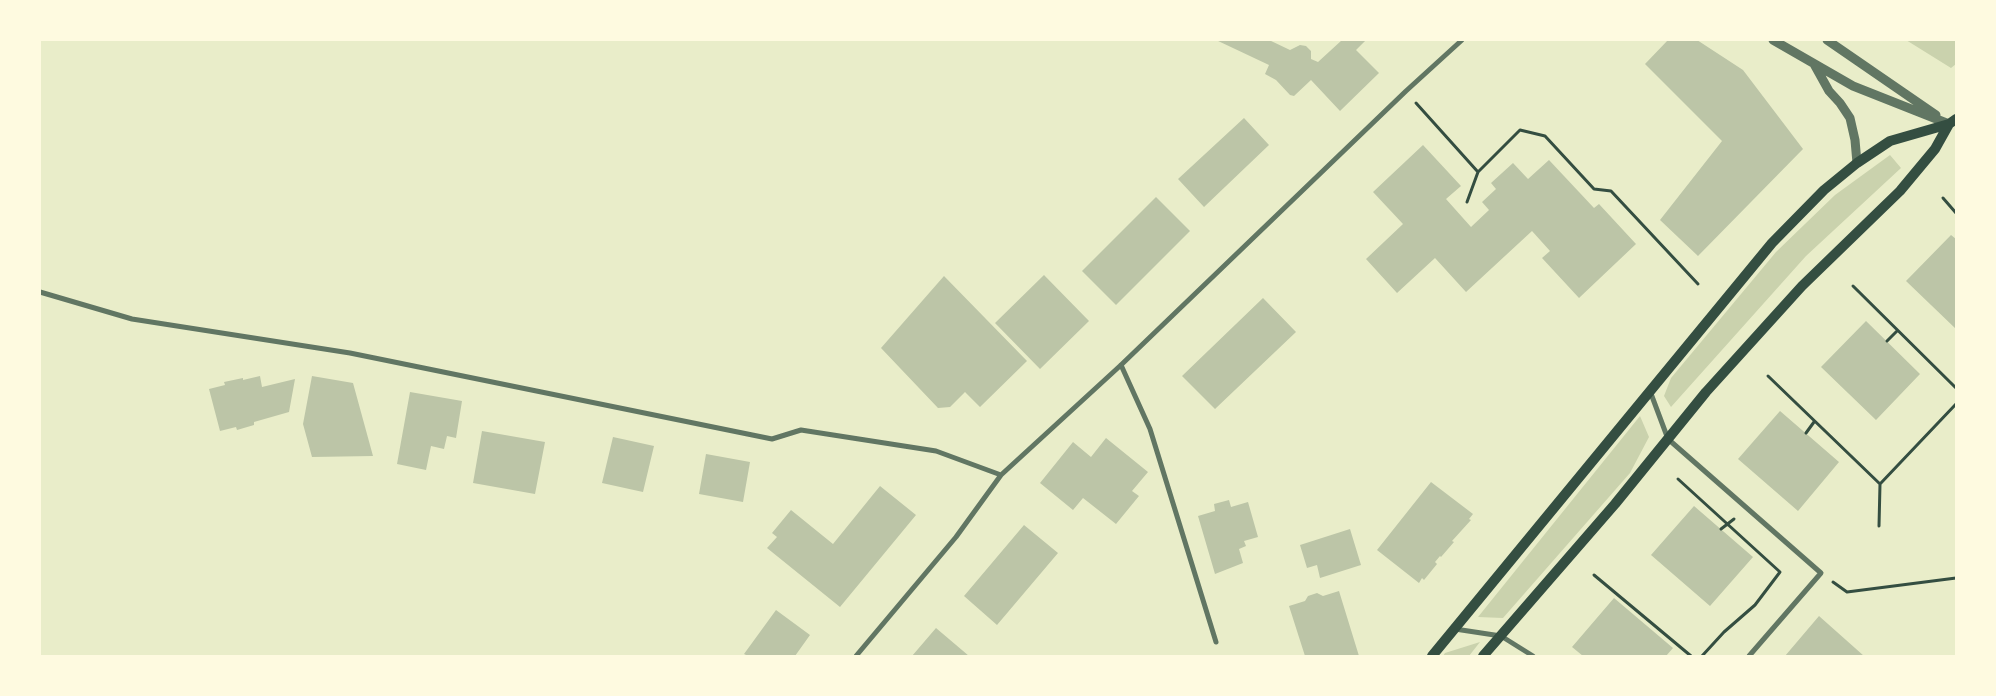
<!DOCTYPE html>
<html>
<head>
<meta charset="utf-8">
<style>
	body { margin:0 }
	#map { position:relative; width:1996px; height:696px; overflow:hidden; background:#e9edc9; font-family:"Open Sans",sans-serif }
	canvas { display:block }
	.frame { position:absolute; inset:0; border:41px solid #fefae0; pointer-events:none }
</style>
</head>
<body>
<div id="map">
<canvas width="1996" height="696"></canvas>
<div class="frame"></div>
</div>
<script>
const context = document.querySelector('canvas').getContext('2d');
context.lineJoin = 'round';
function fillPath(path, color) { context.fillStyle = color; context.fill(path, 'evenodd'); }
const shape = rows => new Path2D(rows.map(r => 'M' + r).join(''));
function stroke(path, color, width, dash) { context.strokeStyle = color; context.lineWidth = width; context.lineCap = dash ? 'butt' : 'round'; context.setLineDash(dash || []); context.stroke(path); }
fillPath(shape([
	[1906,40,1956,40,1956,64,1951,68],
	[1890,155,1901,168,1806,256,1671,407,1664,396,1671,378,1776,252,1835,195],
	[1640,416,1649,437,1630,473,1503,618,1478,617],
	[1480,642,1469,656,1443,656,1445,653]
]), '#cad2ad');
fillPath(shape([
	[1216,40,1269,40,1290,50,1300,45,1306,46,1311,51,1311,59,1318,62,1342,40,1366,40,1356,50,1379,73,1340,111,1311,80,1294,96,1290,95,1276,80,1265,74,1269,65],
	[1668,40,1697,40,1743,70,1803,149,1698,256,1660,220,1722,141,1645,64],
	[1244,118,1269,145,1204,207,1178,179],
	[1423,145,1461,186,1446,199,1471,227,1489,210,1482,202,1496,189,1491,183,1513,163,1528,179,1549,160,1594,208,1599,204,1636,244,1579,298,1542,258,1550,251,1532,231,1466,292,1435,258,1397,293,1366,259,1403,224,1373,192],
	[1156,197,1190,231,1116,305,1082,271],
	[1951,235,1956,239,1956,329,1906,281],
	[1044,275,1089,321,1040,369,995,323],
	[944,276,1027,361,980,407,965,392,950,407,938,408,881,348],
	[1263,298,1296,332,1215,409,1182,376],
	[1866,321,1920,374,1876,420,1821,367],
	[260,376,262,387,295,379,289,412,254,422,254,425,237,430,236,427,220,431,209,389,225,385,224,382,243,378,243,380],
	[312,376,353,383,373,456,312,457,303,424],
	[410,392,462,401,456,438,447,436,444,449,431,446,426,470,397,464],
	[1780,411,1839,462,1798,511,1738,459],
	[482,431,545,442,535,494,473,483],
	[613,437,654,446,643,492,602,483],
	[1106,438,1148,472,1132,491,1139,496,1116,524,1083,498,1073,510,1040,483,1073,442,1091,457],
	[706,454,750,462,743,502,699,494],
	[1431,482,1473,514,1469,519,1471,520,1452,541,1454,542,1441,557,1440,556,1435,562,1437,564,1424,580,1422,578,1419,583,1377,550],
	[880,486,916,515,840,607,767,548,777,537,772,533,791,510,833,544],
	[1229,500,1231,507,1248,502,1258,537,1244,541,1246,546,1239,549,1243,563,1215,574,1198,516,1215,511,1214,504],
	[1694,506,1753,557,1710,606,1651,555],
	[1024,525,1058,553,997,625,964,596],
	[1350,529,1361,565,1320,578,1317,565,1307,568,1300,545],
	[1339,591,1359,656,1305,656,1289,606,1305,601,1308,596,1317,593,1323,596],
	[1614,598,1673,648,1666,656,1583,656,1572,647],
	[776,610,810,635,795,656,748,656,744,654],
	[1819,616,1864,656,1785,656],
	[936,628,969,656,912,656]
]), '#bcc5a7');
stroke(shape([
	[1416,103,1478,172,1467,202],
	[1478,172,1520,130,1545,136,1594,189,1611,191,1698,284],
	[1943,198,1956,213],
	[1853,286,1956,388],
	[1887,341,1897,331],
	[1768,376,1880,484,1956,404],
	[1806,433,1814,422],
	[1678,479,1780,572,1755,605,1724,632,1702,656],
	[1879,526,1880,484],
	[1721,529,1734,519],
	[1594,575,1691,656],
	[1833,582,1847,592,1956,578]
]), '#344e41', 3);
stroke(shape([
	[40,292,132,319,350,353,772,439,801,430,936,451,1001,475],
	[1121,365,1150,429,1216,642],
	[1650,391,1668,439,1821,573,1749,656],
	[1455,629,1501,636,1533,656],
	[856,656,956,537,1001,475,1121,365,1406,91,1462,40]
]), '#617663', 5);
stroke(shape([
	[1773,40,1853,86,1949,124],
	[1827,40,1936,115],
	[1814,64,1829,91,1840,103,1850,118,1855,140,1857,163]
]), '#617663', 9);
stroke(shape([
	[1432,656,1772,243,1824,190,1857,163,1890,141,1949,124,1956,119],
	[1483,656,1615,504,1706,392,1802,286,1900,191,1935,149,1949,124]
]), '#344e41', 10);
</script>
</body>
</html>
